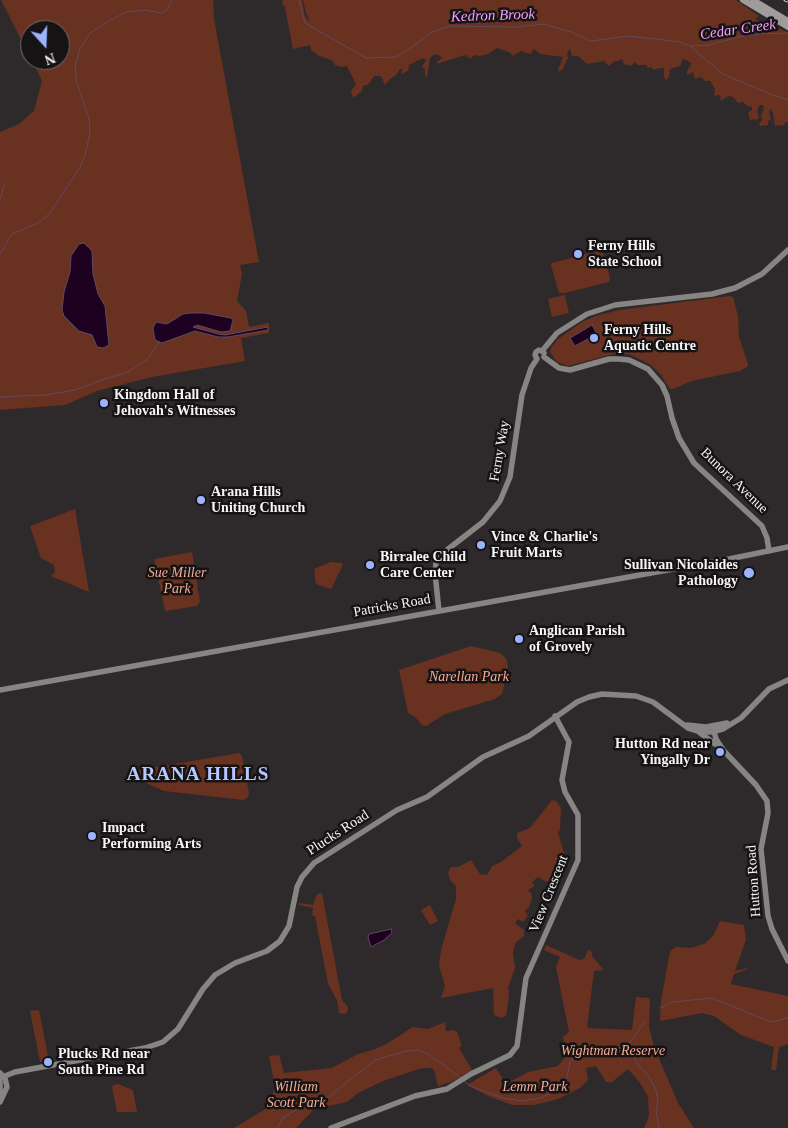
<!DOCTYPE html>
<html>
<head>
<meta charset="utf-8">
<style>
	body { margin:0 }
	#map { position:relative; width:788px; height:1128px; overflow:hidden; background:#2e2a2b; font-family:Georgia,serif }
	canvas { display:block }
	.north { position:absolute; left:20px; top:20px; width:50px; height:50px; box-sizing:border-box; background:#151314; border:1px solid #6f6d6e; border-radius:50%; rotate:160deg; font-size:14px; font-weight:700; line-height:20px; text-align:center; color:#f6f4f4 }
	.north::after { content:''; display:block; margin:auto; width:18px; height:22px; background:#9cb4fd; clip-path:polygon(50% 0,100% 100%,50% 72%,0 100%) }
</style>
</head>
<body>
<div id="map">
<canvas width="788" height="1128"></canvas>
<div class="north">N</div>
</div>
<script>
const context = document.querySelector('canvas').getContext('2d');
context.lineJoin = 'round';
function fillPath(path, color) { context.fillStyle = color; context.fill(path, 'evenodd'); }
const shape = rows => new Path2D(rows.map(r => 'M' + r).join(''));
function stroke(path, color, width, dash) { context.strokeStyle = color; context.lineWidth = width; context.lineCap = dash ? 'butt' : 'round'; context.setLineDash(dash || []); context.stroke(path); }
function write(font, color, halo, rows, align = 'center') {
  context.font = font + ' Georgia,serif'; context.lineWidth = 5; context.setLineDash([]); context.textBaseline = 'middle'; context.strokeStyle = halo; context.fillStyle = color; for (const [text, x, y, turn = 0] of rows) {
    context.save(); context.translate(x, y); context.rotate((+turn || 0) * Math.PI / 180); context.textAlign = isNaN(turn) ? turn : align; if (halo) context.strokeText(text, 0, 0); context.fillText(text, 0, 0); context.restore();
  }
}
fillPath(shape([
	[1,0,213,0,214,19,259,262,240,265,242,274,237,301,246,311,249,327,269,323,269,333,241,338,245,361,152,377,97,391,65,405,0,410,0,132,19,124,34,111,42,81,32,60,60,60,60,30,30,30,30,57],
	[283,0,302,0,305,17,310,21,306,13,303,0,736,0,759,16,755,19,774,29,779,28,788,33,788,122,785,122,784,126,778,125,775,126,773,113,770,109,769,112,771,119,768,121,768,125,760,126,759,124,762,120,761,116,764,109,763,105,760,105,757,110,759,117,757,120,756,121,755,119,750,120,748,112,752,110,752,107,747,106,743,102,738,103,733,97,728,96,721,101,720,95,714,96,715,89,710,81,705,81,701,77,695,79,693,72,687,75,687,71,692,63,683,59,680,66,670,69,669,77,666,80,664,77,664,68,659,68,654,70,651,67,647,68,647,65,638,65,635,62,631,66,624,64,622,59,618,61,614,61,609,66,604,61,587,64,578,56,572,56,570,49,567,52,568,58,563,69,559,72,558,70,563,57,540,54,534,49,530,54,521,51,513,56,509,52,497,48,488,54,480,56,474,55,471,59,465,55,437,64,437,62,442,58,439,55,435,54,430,58,427,78,425,75,425,69,422,67,426,60,423,58,409,65,408,71,401,74,402,69,400,69,396,75,390,79,385,85,381,76,374,76,369,84,363,86,362,91,353,98,351,91,356,84,347,66,341,67,335,65,332,60,319,56,311,50,310,45,293,49,285,7,282,3],
	[597,251,603,253,610,278,609,282,565,293,559,293,551,265,552,263],
	[565,295,569,313,552,317,548,299],
	[730,296,733,297,738,316,739,337,747,361,748,366,740,371,692,381,673,389,670,389,661,375,651,365,631,355,621,353,609,355,568,366,557,362,550,352,551,348,558,339,582,322,596,316,619,310],
	[75,509,89,592,51,576,55,572,54,565,41,558,30,526],
	[192,552,200,602,197,606,165,611,154,559],
	[331,562,342,563,343,565,331,589,316,584,314,569],
	[471,646,500,653,506,658,508,667,502,694,495,699,445,714,426,726,422,725,415,717,408,713,399,670],
	[239,753,242,756,249,793,248,797,244,800,164,791,132,777,131,775,134,771],
	[552,800,556,801,561,808,560,829,558,833,565,856,559,869,551,879,547,882,538,877,532,882,535,886,528,890,531,893,532,898,529,907,525,911,528,915,523,922,518,919,515,923,524,930,524,936,516,942,513,953,515,968,508,988,509,994,506,1016,502,1018,494,1015,493,988,441,998,445,986,439,966,441,950,456,899,456,886,450,880,448,872,451,867,458,867,471,860,480,874,487,875,492,866,501,862,522,846,517,838,517,833,530,828],
	[322,893,342,1000,348,1007,347,1013,344,1014,339,1013,337,1000,328,984,315,916,312,915,313,908,299,905,299,903,313,905,317,894],
	[430,905,438,921,430,925,421,910],
	[720,921,744,925,746,940,735,971,748,968,746,970,734,974,731,984,788,996,788,1044,779,1047,776,1070,771,1070,774,1047,741,1035,714,1016,702,1013,660,1021,661,1001,670,951,676,947,691,948,704,944,713,936],
	[546,945,579,960,584,959,588,950,592,952,592,956,604,970,594,971,587,1028,632,1030,636,997,649,998,650,1001,649,1027,654,1047,678,1103,694,1128,644,1128,649,1116,648,1096,640,1083,628,1069,612,1082,606,1082,596,1066,586,1068,588,1080,580,1088,558,1099,534,1105,512,1105,488,1096,467,1085,496,1068,506,1084,528,1072,558,1066,566,1056,563,1037,569,1032,556,967,560,957,544,950],
	[39,1010,49,1061,40,1062,30,1011],
	[445,1022,446,1031,454,1030,457,1032,462,1046,459,1048,472,1070,453,1081,438,1086,434,1070,432,1068,422,1068,383,1081,358,1093,347,1102,314,1109,296,1128,234,1128,264,1110,270,1102,275,1087,269,1056,279,1055,284,1073,332,1068,358,1054,373,1050,388,1043,413,1027,428,1029],
	[118,1084,133,1090,137,1112,117,1112,112,1088,113,1085]
]), '#69311f');
const water = shape([
	[84,243,92,251,93,274,98,294,105,306,109,345,103,348,97,347,92,335,79,331,64,316,62,310,64,292,70,272,71,256,79,244,84,243],
	[190,313,204,313,231,318,233,320,230,331,221,332,197,325,193,327,218,334,225,335,268,327,268,330,228,337,218,337,195,331,162,343,155,340,153,328,156,322,167,324,183,314,190,313],
	[592,325,597,334,575,346,570,338,592,325],
	[391,929,392,933,384,940,371,947,368,937,369,934,391,929]
]);
fillPath(water, '#1e0121');
stroke(water, '#5f4a60', 1);
stroke(shape([
	[299,0,305,23,366,58,396,57,418,43,432,32,450,26,515,27,544,24,571,32,591,41,629,36,680,42,690,46,723,74,770,94,788,100],
	[691,46,709,45,738,37,758,34,788,33],
	[0,199,5,183],
	[0,254,12,234,38,223,49,214,80,167,85,155,90,133,89,118,77,83,75,66,80,49,90,33,111,20,126,12,144,10,162,13,167,10,172,0],
	[0,397,46,395,75,390,99,381,130,371,148,359,159,342],
	[660,1008,673,1002,712,998,771,1022,788,1018],
	[626,1048,646,1020],
	[464,1081,470,1086,503,1098,522,1101,541,1098,561,1088,565,1084,570,1063,575,1055,584,1051,592,1051,596,1053,624,1047,633,1055,639,1067,648,1075,656,1090,658,1101,656,1111,659,1128],
	[277,1128,283,1118,307,1103,327,1098,375,1060,406,1051,418,1050,428,1054,461,1078]
]), '#5f4a60', 1);
stroke(shape([
	[544,353,542,351,557,333,587,314,615,305,712,294,735,288,762,274,788,250],
	[544,357,559,368,570,370,609,359,619,359,629,360,648,369,662,385,667,396,672,418,679,438,694,463,762,526,767,538,769,551],
	[439,611,435,573,436,563,443,553,483,522,500,501,510,477,522,395,531,368,537,359,535,355,536,352,539,350,542,351],
	[0,690,729,559,788,547],
	[687,725,706,727,727,723],
	[713,727,716,739,724,751,756,785,767,801,768,813,761,849,768,916,772,929,788,961],
	[699,732,715,744],
	[0,1073,5,1078,7,1087,0,1102],
	[0,1078,15,1072,145,1048,163,1042,178,1029,203,989,215,975,235,963,267,951,280,941,289,926,297,887,302,877,314,863,397,810,427,797,483,757,529,736,577,702,589,697,602,694,636,696,653,702,688,728,698,731,711,732,723,729,741,718,769,689,788,680],
	[0,1082,0,1094],
	[331,1128,415,1096,447,1089,471,1074,510,1055,517,1046,526,978,578,860,578,815,565,792,562,780,569,742,555,716]
]), '#878484', 5.5);
stroke(shape([
	[743,0,788,27],
	[753,0,788,21]
]), '#a09c9c', 6);
const rail = shape([
	[785,0,788,1]
]);
stroke(rail, '#bebbbb', 3);
stroke(rail, '#151314', 1, [4]);
for (const [x, y, r, color] of [
	[578,254,5,"#9cb4fd"],
	[594,338,5,"#9cb4fd"],
	[104,403,5,"#9cb4fd"],
	[201,500,5,"#9cb4fd"],
	[481,545,5,"#9cb4fd"],
	[370,565,5,"#9cb4fd"],
	[749,573,6,"#9cb4fd"],
	[519,639,5,"#9cb4fd"],
	[720,752,5,"#9cb4fd"],
	[92,836,5,"#9cb4fd"],
	[48,1062,5,"#9cb4fd"]
]) { const dot = new Path2D(); dot.arc(x, y, r, 0, 2 * Math.PI); context.fillStyle = color; context.fill(dot); stroke(dot, '#151314', 2); }
write('bold 14px', '#f6f4f4', '#151314', [
	["Ferny Hills",588,246],
	["State School",588,262],
	["Ferny Hills",604,330],
	["Aquatic Centre",604,346],
	["Kingdom Hall of",114,395],
	["Jehovah's Witnesses",114,411],
	["Arana Hills",211,492],
	["Uniting Church",211,508],
	["Vince & Charlie's",491,537],
	["Fruit Marts",491,553],
	["Birralee Child",380,557],
	["Care Center",380,573],
	["Sullivan Nicolaides",738,565,"right"],
	["Pathology",738,581,"right"],
	["Anglican Parish",529,631],
	["of Grovely",529,647],
	["Hutton Rd near",710,744,"right"],
	["Yingally Dr",710,760,"right"],
	["Impact",102,828],
	["Performing Arts",102,844],
	["Plucks Rd near",58,1054],
	["South Pine Rd",58,1070]
], 'left');
write('14px', '#f6f4f4', '#151314', [
	["Ferny Way",500,451,-80],
	["Bunora Avenue",734,481,44],
	["Patricks Road",392,606,-10],
	["Plucks Road",338,833,-33],
	["Hutton Road",754,881,-94],
	["View Crescent",549,894,-68]
]);
write('italic 14px', '#f6ac95', '#151314', [
	["Sue Miller",177,573],
	["Park",177,589],
	["Narellan Park",469,677],
	["Wightman Reserve",613,1051],
	["William",296,1087],
	["Scott Park",296,1103],
	["Lemm Park",535,1087]
]);
write('italic 15px', '#f69efb', '#151314', [
	["Kedron Brook",493,16,-2],
	["Cedar Creek",738,30,-8]
]);
context.letterSpacing = '1px';
write('bold 19px', '#b5c8ff', '#151314', [
	["ARANA HILLS",198,775]
]);
context.letterSpacing = '0px';
</script>
</body>
</html>
